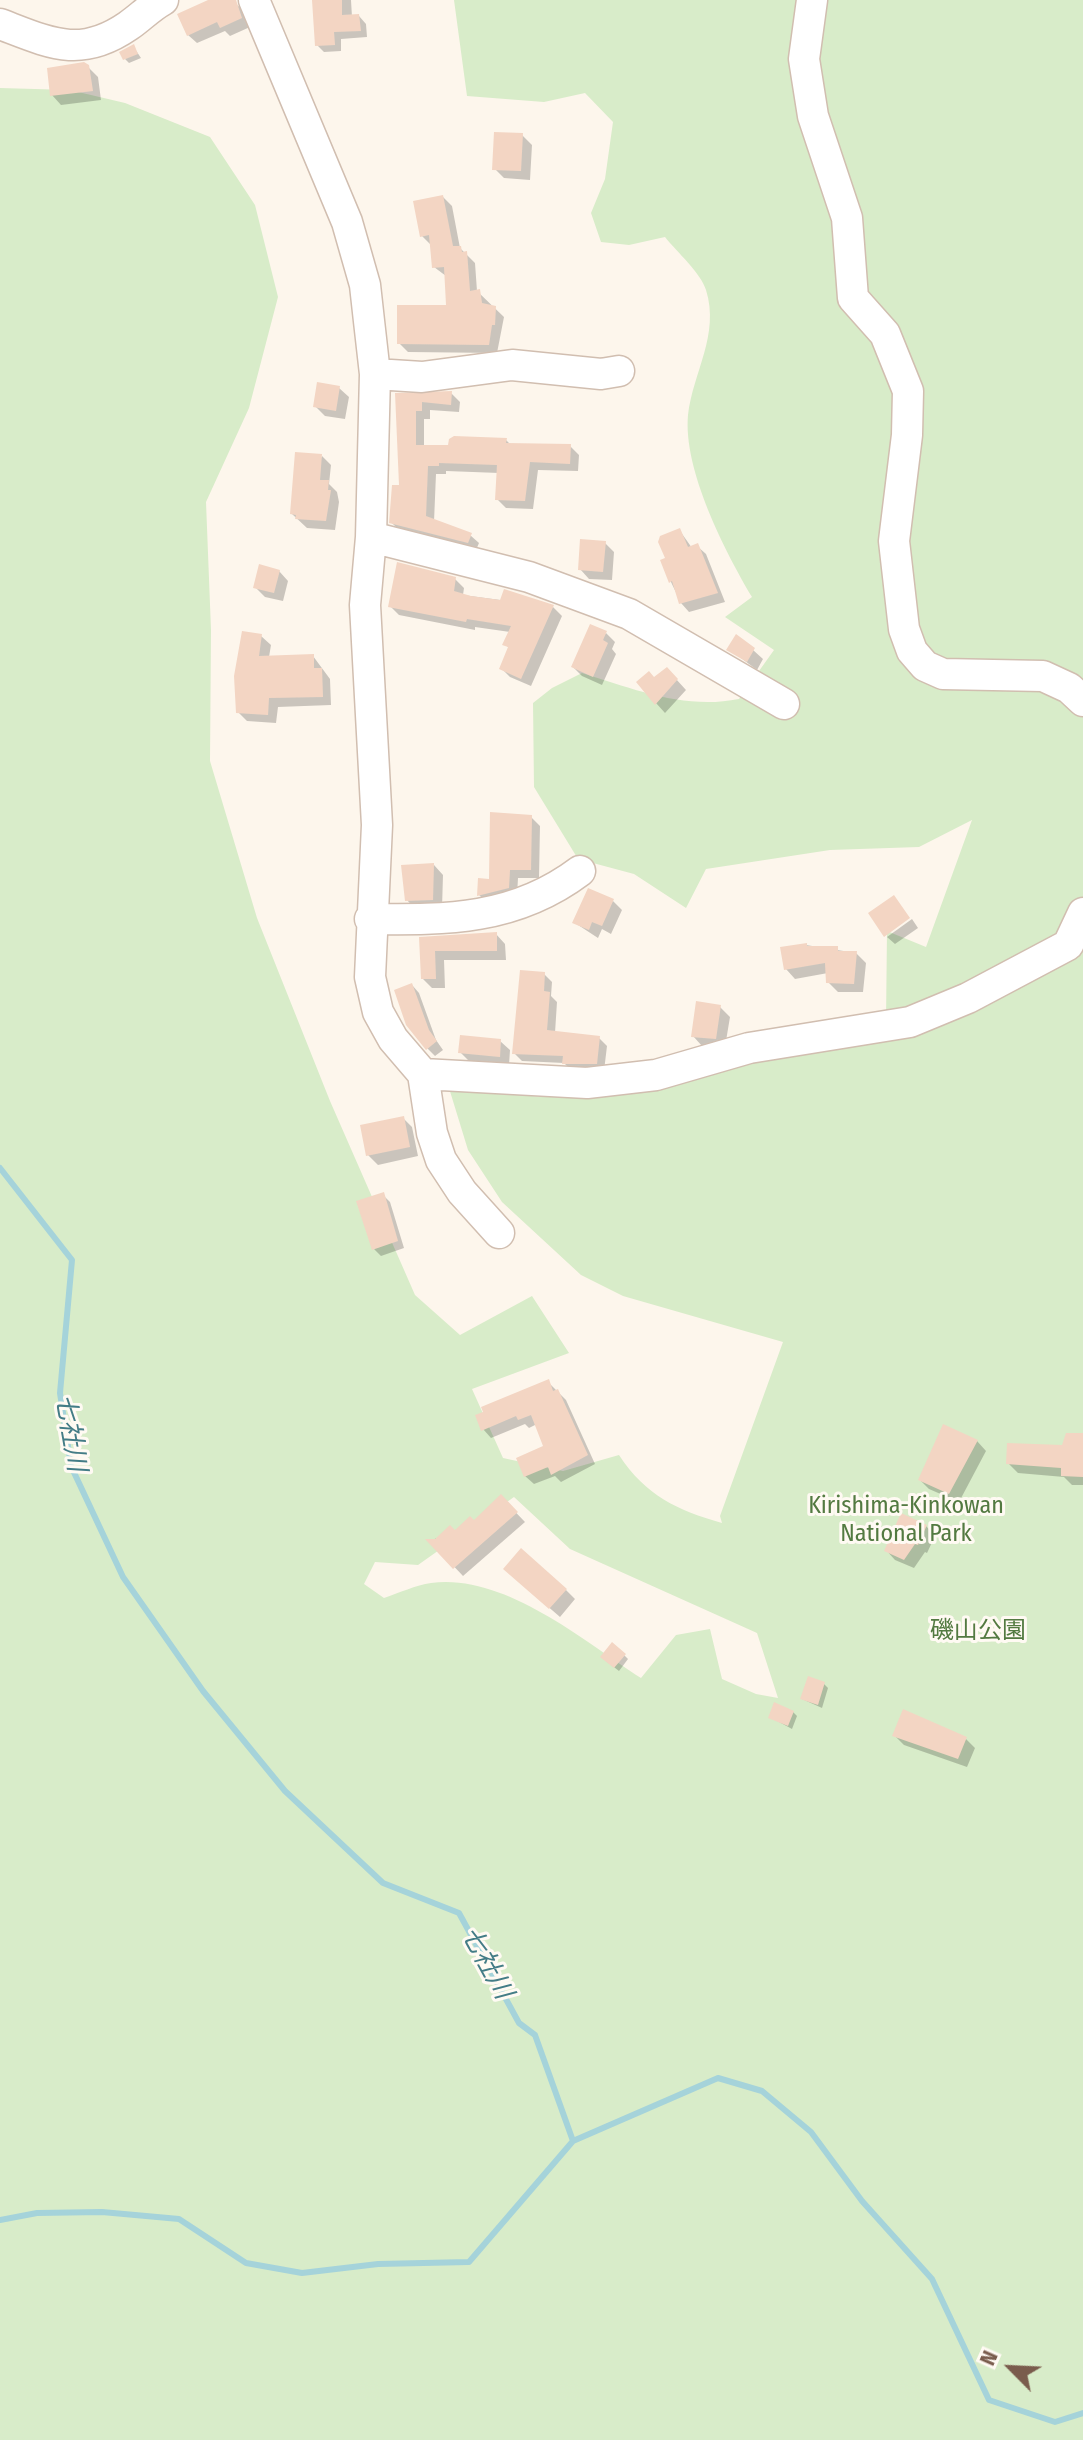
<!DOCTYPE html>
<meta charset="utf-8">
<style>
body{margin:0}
#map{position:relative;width:1083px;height:2440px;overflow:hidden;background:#fdf6ec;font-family:"Fira Sans Condensed",sans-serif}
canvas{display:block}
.north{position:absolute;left:971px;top:2328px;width:80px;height:80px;-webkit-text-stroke:6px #fffaf3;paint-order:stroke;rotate:294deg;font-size:22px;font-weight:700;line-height:32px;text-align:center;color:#7a5c4d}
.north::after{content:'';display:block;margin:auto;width:28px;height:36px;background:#7a5c4d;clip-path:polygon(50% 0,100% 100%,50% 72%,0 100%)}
</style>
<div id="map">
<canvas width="1083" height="2440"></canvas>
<div class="north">N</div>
</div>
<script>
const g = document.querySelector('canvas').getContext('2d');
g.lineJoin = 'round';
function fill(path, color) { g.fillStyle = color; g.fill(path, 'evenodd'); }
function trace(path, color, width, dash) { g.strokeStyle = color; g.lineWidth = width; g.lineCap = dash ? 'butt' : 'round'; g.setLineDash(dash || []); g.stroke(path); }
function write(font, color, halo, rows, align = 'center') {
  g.font = font + ' "Fira Sans Condensed","Noto Sans JP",sans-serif'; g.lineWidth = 6; g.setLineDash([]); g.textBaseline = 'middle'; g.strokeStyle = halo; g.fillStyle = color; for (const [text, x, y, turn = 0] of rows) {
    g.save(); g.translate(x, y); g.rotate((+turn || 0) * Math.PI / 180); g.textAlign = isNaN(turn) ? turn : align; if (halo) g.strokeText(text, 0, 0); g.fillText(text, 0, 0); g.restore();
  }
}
fill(new Path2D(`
 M454 0H1083V2440H0V88L70 90 125 103 210 137 255 205 278 297 249 408 206 502 211 630 210 761 257 918 330 1101 415 1295 460 1335 532 1296 569 1353 472 1389 503 1458 563 1471 619 1455C646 1496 677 1510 722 1523L720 1516 783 1342 623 1296 581 1275 502 1202 468 1150 449 1088 542 1097 618 1092 869 1037 886 1021 887 931 926 947 972 820 919 847 830 850 706 869 686 908 634 874 578 859 534 787 533 703 552 688 582 673C634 689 684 710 739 699L774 650 725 617 752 597C725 551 683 470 688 415 693 372 720 335 706 290 701 273 677 252 665 237L629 245 601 242 591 213 605 179 613 122 585 93 544 102 467 96ZM514 1497 570 1549 757 1633 778 1698 756 1694 722 1679 710 1629 676 1635 641 1678C584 1641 504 1573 431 1583 416 1585 399 1593 384 1598L364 1584 375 1562 418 1565Z`), '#d8ecc9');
fill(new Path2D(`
 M213 0 236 4 245 12 250 27 230 36 225 31 197 43 188 35Z
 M314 0H351L352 17 359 16 366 24 367 37 341 39V51L324 52 317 45Z
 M133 46 141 58 129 63 125 59Z
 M88 67 98 77 101 100 61 105 52 95Z
 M522 135 532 145 530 180 504 178 495 169Z
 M443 197 452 206 460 248 475 263 477 291 504 317 497 353 408 352 399 343 449 307 446 276 434 267 432 246 422 236Z
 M339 388 349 397 345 419 325 416 315 406Z
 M451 393 460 402 459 412 430 410V419H424V447L506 440 511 445 570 446 579 455 578 471 538 470 533 509 506 508 497 499 499 473 446 471V474H436L434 522 470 535 479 543 476 550 400 531 391 522 401 487 397 395Z
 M322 456 331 465 329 484 337 492 339 502 335 530 307 528 292 514Z
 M680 531 692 548 697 546 706 554 725 602 689 612 681 603 671 582 667 560Z
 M605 543 614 552 612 580 589 579 580 569Z
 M279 571 288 581 283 601 265 597 255 587Z
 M455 579 464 588 463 595 553 607 562 616 531 686 510 677 501 668 510 649 505 644 510 632 475 627V630L399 615 390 606Z
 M606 633 615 642 612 649 616 654 602 685 582 676 573 667Z
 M261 636 271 645 269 657 313 656 330 679 331 705 278 707 276 723 247 721 238 712Z
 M729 649 753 650 763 659 757 670Z
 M676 679 686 690 665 713 638 683Z
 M531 817 540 826 539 878H518L517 896 488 903 479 895Z
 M434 865 443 875 442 909 416 910 407 900Z
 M612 900 622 910 611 934 602 929 598 938 575 923Z
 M912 919 918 928 895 944 887 937Z
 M496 934 505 944 506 960H444L445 988H432L423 979 421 939Z
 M806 945 856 953 866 963 863 992H838L828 982V973L795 979 786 969Z
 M544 974 552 982 551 996 557 1002 555 1033 599 1038 607 1046 604 1071H572L564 1063 522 1061 514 1053Z
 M412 985 419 993 436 1040 443 1050 435 1056 427 1048Z
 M720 1007 730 1017 725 1047 702 1046 693 1036Z
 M500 1041 510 1050 509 1065 470 1062 460 1052Z
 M403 1118 412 1127 418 1156 378 1165 368 1155Z
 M383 1195 390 1202 404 1248 381 1256 374 1249Z
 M548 1382 566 1400 595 1464 561 1482 555 1476 534 1484 525 1476 546 1448 537 1424 529 1428 525 1424 491 1438 483 1429Z
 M1083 1435V1485H1072L1064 1477 1018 1473 1008 1463 1064 1448Z
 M977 1441 986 1451 959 1502 929 1489 920 1480Z
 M501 1497 525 1522 463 1576 430 1541 474 1522Z
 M926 1526 935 1536 927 1553 925 1552 914 1568 895 1560 886 1550Z
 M515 1578 566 1590 575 1599 560 1617Z
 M624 1655 628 1659 619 1671 606 1661Z
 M824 1684 828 1688 822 1708 802 1699Z
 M793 1712 797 1716 792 1729 770 1717Z
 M895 1736 966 1739 975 1748 967 1767 904 1745Z`), '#0003');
trace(new Path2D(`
 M0 1168 72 1260 60 1393 71 1466 123 1577 203 1691 285 1791 383 1883 459 1913 519 2023 535 2035 573 2141 718 2078 762 2091 811 2132 862 2201 932 2279 989 2400 1055 2422 1083 2413
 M0 2220 37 2213 102 2212 179 2219 246 2263 302 2273 378 2264 469 2262 573 2141`), '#a5d3da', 6);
fill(new Path2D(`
 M208 0H236L242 18 220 28 217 22 187 36 177 14Z
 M312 0H342V15L359 14 361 31 334 32 335 45 315 46Z
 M134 44 138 54 123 60 119 52Z
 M84 62 89 65 93 91 50 96 47 68Z
 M494 132 523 133 521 171 492 170Z
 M443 195 453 246H461L462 252 467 251 470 291 480 289 482 303 496 306 495 325H492L489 345 397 344V305H446L444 267 432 268 429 235 420 237 413 201Z
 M317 382 340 386 336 411 313 407Z
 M452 391 451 405 422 402V411H416V445H448L449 439 454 436 507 438 506 443 571 444 570 464 530 462 525 501 495 500 497 465 439 463V466H428L426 516 472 533 468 543 389 523 392 485H399L395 393Z
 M295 452 322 454 320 480H329L328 490H331L326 521 295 519 296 515 290 514Z
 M680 528 688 547 698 543 718 593 679 604 672 581 669 583 660 560 665 558 658 542 660 536Z
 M580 539 606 541 603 572 578 570Z
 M397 562 456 577 454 591 471 596 500 600 504 589 554 605 521 679 499 669 508 647 502 645 511 626 467 619 466 622 388 607Z
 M259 564 280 570 274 593 253 588Z
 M590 624 607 631 603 640 608 643 593 677 571 667Z
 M242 631 262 634 259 656 314 654V668H322L323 697 269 698 268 715 236 713 234 676Z
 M736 634 755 648 747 662 726 650Z
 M667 667 678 679 655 705 636 682 649 671 654 677Z
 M490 812 532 815 531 870H510L509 888 477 896 478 878 489 879Z
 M434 863 433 900 405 901 401 865Z
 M588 888 614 899 602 926 592 922 589 930 572 923Z
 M894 895 910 918 884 937 868 913Z
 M497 932V951H435L436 979H421L419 937Z
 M807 943V946H838V951H857L854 984 826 983 825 963 784 970 780 947Z
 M520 970 545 972 544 991 550 992 547 1030 600 1036 597 1064H562L563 1056 512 1054Z
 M412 983 429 1030 437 1041 426 1050 406 1025 394 990Z
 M696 1001 721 1005 716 1039 691 1037Z
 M460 1035 501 1039 500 1057 458 1053Z
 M404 1116 410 1147 366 1156 360 1125Z
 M384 1192 398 1241 372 1250 356 1201Z
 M549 1379 553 1391 558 1389 588 1455 551 1475 548 1467 524 1477 516 1458 543 1446 531 1415 518 1420 516 1416 481 1431 475 1415 483 1412 481 1407Z
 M943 1424 978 1440 949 1494 918 1480Z
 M1066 1433H1083V1477L1061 1476V1468L1006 1464 1007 1443 1062 1445Z
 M501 1494 518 1512 453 1569 425 1539H435L450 1525 455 1530 470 1516 474 1520Z
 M901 1513 927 1525 918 1545 915 1544 904 1560 884 1551Z
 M521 1548 567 1589 549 1609 503 1569Z
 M612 1642 626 1654 614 1668 600 1657Z
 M808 1676 825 1682 818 1705 800 1699Z
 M774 1702 794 1711 788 1726 768 1718Z
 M903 1709 967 1737 958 1759 892 1736Z`), '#f3d5c3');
const minor = new Path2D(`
 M254 0 347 222 365 285 369 321 375 374 371 537 365 605 377 825 370 977 378 1012 393 1039 423 1074 432 1133 441 1160 462 1192 499 1233
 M812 0 804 59 813 116 847 218 853 298 885 334 908 391 907 435 894 541 904 629 912 651 925 666 943 674 1043 676 1069 688 1083 701
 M0 24C50 43 80 59 128 26 140 18 150 7 163 0
 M375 374 422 377 512 365 601 374 619 371
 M371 537 529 577 629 614 784 704
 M370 919C447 920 515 920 580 871
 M423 1074 587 1083 656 1075 749 1048 910 1022 968 998 1068 945 1083 913`);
trace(minor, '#d1beb0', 33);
trace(minor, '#fff', 30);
write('24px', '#537a41', '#fffaf3', [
 ["Kirishima-Kinkowan",906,1506],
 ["National Park",906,1534],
 ["磯山公園",978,1631]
]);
write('italic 26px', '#437c86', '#fffaf3', [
 ["七社川",70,1433,80],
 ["七社川",486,1963,61]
]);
</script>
